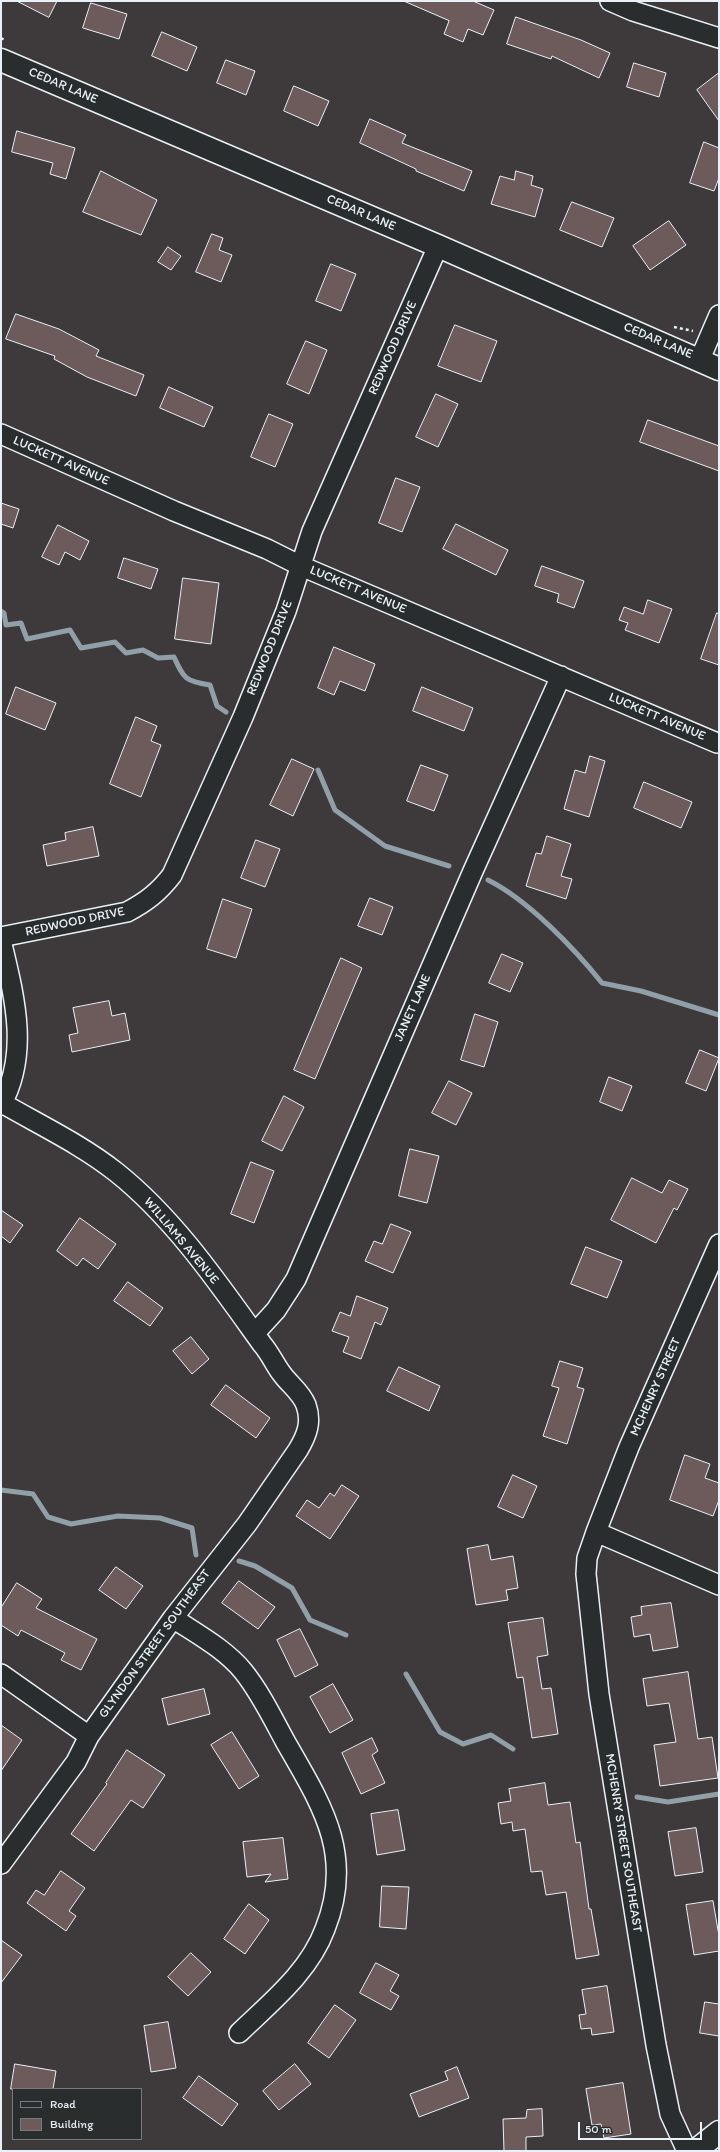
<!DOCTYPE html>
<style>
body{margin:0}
#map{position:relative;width:720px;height:2152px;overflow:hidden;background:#3e3a3b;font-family:Itim,sans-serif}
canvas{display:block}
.frame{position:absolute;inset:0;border:2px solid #e8f1f8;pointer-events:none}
.legend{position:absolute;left:12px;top:2088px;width:130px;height:52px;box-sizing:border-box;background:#2a2d2e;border:1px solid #767b7f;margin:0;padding:5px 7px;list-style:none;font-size:12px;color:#e8f1f8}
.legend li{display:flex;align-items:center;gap:8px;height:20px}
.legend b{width:20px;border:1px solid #767b7f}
.scale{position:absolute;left:578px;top:2122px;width:124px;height:18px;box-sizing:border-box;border:2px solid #e8f1f8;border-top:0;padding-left:5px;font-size:12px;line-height:14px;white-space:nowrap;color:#e8f1f8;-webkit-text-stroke:3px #2a2d2e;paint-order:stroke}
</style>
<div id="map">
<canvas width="720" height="2152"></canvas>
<div class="frame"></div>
<ul class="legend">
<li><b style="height:5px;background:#2a2d2e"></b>Road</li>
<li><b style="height:11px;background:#6d5a5a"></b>Building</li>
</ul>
<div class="scale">50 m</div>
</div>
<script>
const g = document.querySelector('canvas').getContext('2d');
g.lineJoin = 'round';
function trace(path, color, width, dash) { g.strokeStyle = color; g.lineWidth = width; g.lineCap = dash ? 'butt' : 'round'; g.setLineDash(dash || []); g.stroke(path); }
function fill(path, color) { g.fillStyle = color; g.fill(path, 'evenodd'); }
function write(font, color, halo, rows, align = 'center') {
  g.font = font + ' Itim,sans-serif'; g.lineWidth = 3.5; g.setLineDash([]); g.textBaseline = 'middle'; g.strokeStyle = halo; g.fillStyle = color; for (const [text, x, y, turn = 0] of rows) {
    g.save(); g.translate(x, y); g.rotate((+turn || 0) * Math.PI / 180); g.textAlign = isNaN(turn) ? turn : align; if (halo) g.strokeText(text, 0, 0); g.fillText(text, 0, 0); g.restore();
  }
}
trace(new Path2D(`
 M1 611 4 613 6 625 21 623 27 639 70 630 81 648 115 642 126 653 143 650 158 658 174 657C184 679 185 681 210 685L217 706 226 712
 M318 770 335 810 385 846 449 866
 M488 880C528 900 574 948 602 983L641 991 719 1015
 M1 1490 33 1494 48 1517 71 1524 118 1516 160 1518 192 1528 196 1555
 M239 1561 255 1566 292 1588 310 1620 346 1635
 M406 1674 440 1732 463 1744 491 1735 513 1749
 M637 1797 668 1802 719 1794`), '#919fa9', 5);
const building = new Path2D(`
 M17 1H57L49 17Z
 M404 1H473L494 10 483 35 468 29 463 42 444 34 449 21Z
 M91 3 127 14 119 39 83 28Z
 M516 17 581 40 610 53 599 78 552 56 551 59 507 44Z
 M162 32 197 47 187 71 152 56Z
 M226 60 255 71 246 95 217 83Z
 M634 63 666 73 659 97 627 87Z
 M719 73V121L697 90Z
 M294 86 329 101 318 126 284 111Z
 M370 119 406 135 402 143 472 171 464 191 416 171V169L360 143Z
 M17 131 75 148 66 179 50 174 53 163 12 152Z
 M704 142 719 148V178L714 191 690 183Z
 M101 171 157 200 141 235 83 212Z
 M516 171 533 176 531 185 543 189 535 217 491 204 500 176 514 180Z
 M572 202 614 218 602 247 560 230Z
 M669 221 686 245 650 270 633 246Z
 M212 234 223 238 219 250 232 255 221 282 196 272Z
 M168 247 181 256 171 270 158 262Z
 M331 264 356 274 341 311 316 301Z
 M16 314 59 329 99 350 96 356 144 375 136 396 87 377 54 359 55 356 6 339Z
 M455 325 497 341 481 382 438 366Z
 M306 341 327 350 309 394 287 384Z
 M169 387 213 407 204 427 160 408Z
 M436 394 458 404 438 447 416 437Z
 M269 414 293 424 275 467 251 457Z
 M648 420 719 446V471L640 442Z
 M396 478 420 487 402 532 379 523Z
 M1 503 19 509 13 528 1 524Z
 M456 524 508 550 496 575 443 549Z
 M58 525 89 541 80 560 65 552 59 565 42 557Z
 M124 558 158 569 151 589 118 578Z
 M542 566 584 581 574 608 557 602 559 594 535 586Z
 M183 578 219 583 211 644 175 639Z
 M648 600 672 609 659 643 625 630 628 623 619 620 624 607 643 614Z
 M717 613 719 614V665L701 659Z
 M334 647 375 664 365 691 340 681 334 695 318 688Z
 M16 687 56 703 45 730 6 714Z
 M422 687 473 708 464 731 413 711Z
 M136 717 157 726 151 741 161 745 141 797 110 784Z
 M590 756 605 761 589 817 564 809 575 770 585 773Z
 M292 759 314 769 293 816 270 805Z
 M421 765 448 775 434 811 407 801Z
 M644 782 692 802 681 828 634 808Z
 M93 827 99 856 47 866 43 845 66 840 65 833Z
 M547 836 571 844 561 876 572 879 566 899 526 886 536 853 541 854Z
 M256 840 280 849 265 887 241 878Z
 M370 898 393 907 382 935 358 926Z
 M223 899 252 909 236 958 207 949Z
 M502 954 523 963 510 992 489 983Z
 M341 958 362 968 315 1079 294 1070Z
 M109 1001 112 1016 125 1013 130 1040 72 1052 69 1035 78 1033 73 1008Z
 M475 1014 498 1022 484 1067 461 1060Z
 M700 1050 719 1058 706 1091 686 1083Z
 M609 1077 632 1086 622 1111 600 1102Z
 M449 1081 472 1093 456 1125 432 1113Z
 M284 1096 304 1107 282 1151 262 1141Z
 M410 1149 439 1156 427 1203 399 1196Z
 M251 1162 274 1171 254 1223 231 1214Z
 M632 1178 662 1193 669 1180 688 1189 677 1210 674 1208 656 1243 611 1220Z
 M1 1210 23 1225 10 1243 1 1236Z
 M80 1218 116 1244 98 1269 83 1258 77 1266 57 1251Z
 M391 1224 411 1232 393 1273 365 1261 374 1241 382 1244Z
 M586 1247 622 1261 607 1298 571 1284Z
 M128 1282 163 1308 150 1326 114 1301Z
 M357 1296 388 1308 381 1325 375 1322 361 1359 343 1352 349 1337 332 1331 340 1312 350 1316Z
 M191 1337 209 1359 192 1374 173 1351Z
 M560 1361 583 1368 577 1387 584 1389 567 1444 543 1436 559 1388 552 1386Z
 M399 1367 440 1386 429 1411 387 1391Z
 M226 1385 270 1418 256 1438 211 1405Z
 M685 1455 710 1464 705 1478 719 1483V1500L713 1516 670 1500Z
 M513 1475 537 1486 523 1518 498 1507Z
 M342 1485 359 1496 330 1539 296 1516 307 1500 319 1508 330 1493 334 1496Z
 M488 1545 491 1560 513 1556 518 1588 506 1590 508 1600 476 1605 467 1549Z
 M116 1567 143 1586 126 1609 99 1590Z
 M239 1581 275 1607 258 1629 222 1603Z
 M17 1583 42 1599 36 1608 97 1639 81 1670 61 1660 65 1653 21 1630 18 1636 1 1625V1608Z
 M671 1603 678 1647 653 1651 650 1634 634 1637 631 1617 642 1615 641 1607Z
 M543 1618 548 1655 537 1657 542 1689 551 1688 558 1734 532 1738 523 1677 517 1678 508 1623Z
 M300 1629 318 1665 295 1677 277 1640Z
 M688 1672 698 1739 712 1737 718 1778 660 1786 654 1745 676 1742 669 1703 647 1706 643 1679Z
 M333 1684 353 1720 330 1733 310 1697Z
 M204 1689 210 1714 168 1725 162 1699Z
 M1 1725 22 1740 1 1771Z
 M232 1732 259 1776 239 1789 211 1745Z
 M372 1738 378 1751 372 1755 385 1783 361 1794 342 1753Z
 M127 1750 165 1775 143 1808 131 1800 94 1851 71 1834 107 1784 106 1783Z
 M545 1783 548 1805 570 1802 576 1843 580 1842 589 1909H591L599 1955 576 1959 566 1892 546 1895 542 1871 531 1872 525 1829 513 1831 512 1822 501 1824 498 1803 511 1801 509 1789Z
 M398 1810 405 1850 377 1855 371 1814Z
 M696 1828 703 1872 675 1876 668 1832Z
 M283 1838 288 1879 265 1882 271 1874 247 1877 243 1842Z
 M61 1871 85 1888 69 1911 76 1916 66 1931 27 1903 36 1890 44 1895Z
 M382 1886 409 1887 406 1929 380 1927Z
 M713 1901 719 1936V1951L694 1955 686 1905Z
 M249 1904 269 1920 245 1954 224 1939Z
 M1 1940 22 1955 1 1983Z
 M191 1953 211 1972 188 1996 168 1977Z
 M376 1963 399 1975 390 1991 399 1996 391 2010 360 1993Z
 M607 1986 614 2032 592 2035 591 2028 581 2029 579 2015 586 2014 582 1990Z
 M705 2002 719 2004V2036L700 2033Z
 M335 2005 356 2020 329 2058 308 2043Z
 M168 2022 176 2068 151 2072 144 2026Z
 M15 2064 56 2071 53 2089H11Z
 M295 2064 311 2084 279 2110 263 2091Z
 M457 2067 469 2098 419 2117 410 2094 448 2080 445 2072Z
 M199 2076 238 2104 222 2126 183 2098Z
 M623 2083 631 2134 604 2138 601 2124 592 2125 586 2089Z
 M542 2109 543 2136 526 2137V2151H504L503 2119 526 2118 527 2110Z`);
fill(building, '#6d5a5a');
trace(building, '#e8f1f8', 1);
const street = new Path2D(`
 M610 1 633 11 719 38
 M700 359 719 315
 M1 434 174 511 267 549 301 566 717 743
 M1 937 127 912C146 902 159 892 172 875L243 717 286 611 312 531 438 246
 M1 940C14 995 30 1053 1 1105
 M255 1333 276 1310 296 1279 473 871 561 676
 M596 1532 719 1585
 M173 1618C197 1634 225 1649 243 1671 260 1692 272 1717 285 1741 321 1804 355 1854 325 1929 309 1972 271 2002 239 2033
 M1 1674 89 1736
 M1 1864 76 1762 89 1736 173 1618 247 1524 298 1450C307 1435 312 1422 306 1405 301 1392 290 1385 282 1374 275 1365 270 1353 262 1344 219 1284 174 1218 116 1172 82 1145 40 1125 2 1103
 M687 2151 670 2114 656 2045 599 1694 586 1574 587 1558 596 1532 629 1447 719 1244`);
const secondary = new Path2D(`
 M1 60 438 246 719 369
 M695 2151 719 2132`);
trace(street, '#e8f1f8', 22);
trace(secondary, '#e8f1f8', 25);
trace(new Path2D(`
 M1 38 6 41
 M674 327 693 331`), '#e8f1f8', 2.5, [3, 3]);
trace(street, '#2a2d2e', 19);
trace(secondary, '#2a2d2e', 22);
write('13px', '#e8f1f8', '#2a2d2e', [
 ["CEDAR LANE",63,86,23],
 ["CEDAR LANE",361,213,23],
 ["CEDAR LANE",658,341,23],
 ["REDWOOD DRIVE",393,348,-66],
 ["LUCKETT AVENUE",61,461,24],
 ["LUCKETT AVENUE",358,590,23],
 ["REDWOOD DRIVE",270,648,-68],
 ["LUCKETT AVENUE",657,717,23],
 ["REDWOOD DRIVE",75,922,-12],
 ["JANET LANE",413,1008,-66],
 ["WILLIAMS AVENUE",181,1241,50],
 ["MCHENRY STREET",656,1387,-66],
 ["GLYNDON STREET SOUTHEAST",155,1644,-54],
 ["MCHENRY STREET SOUTHEAST",623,1843,81]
]);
</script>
